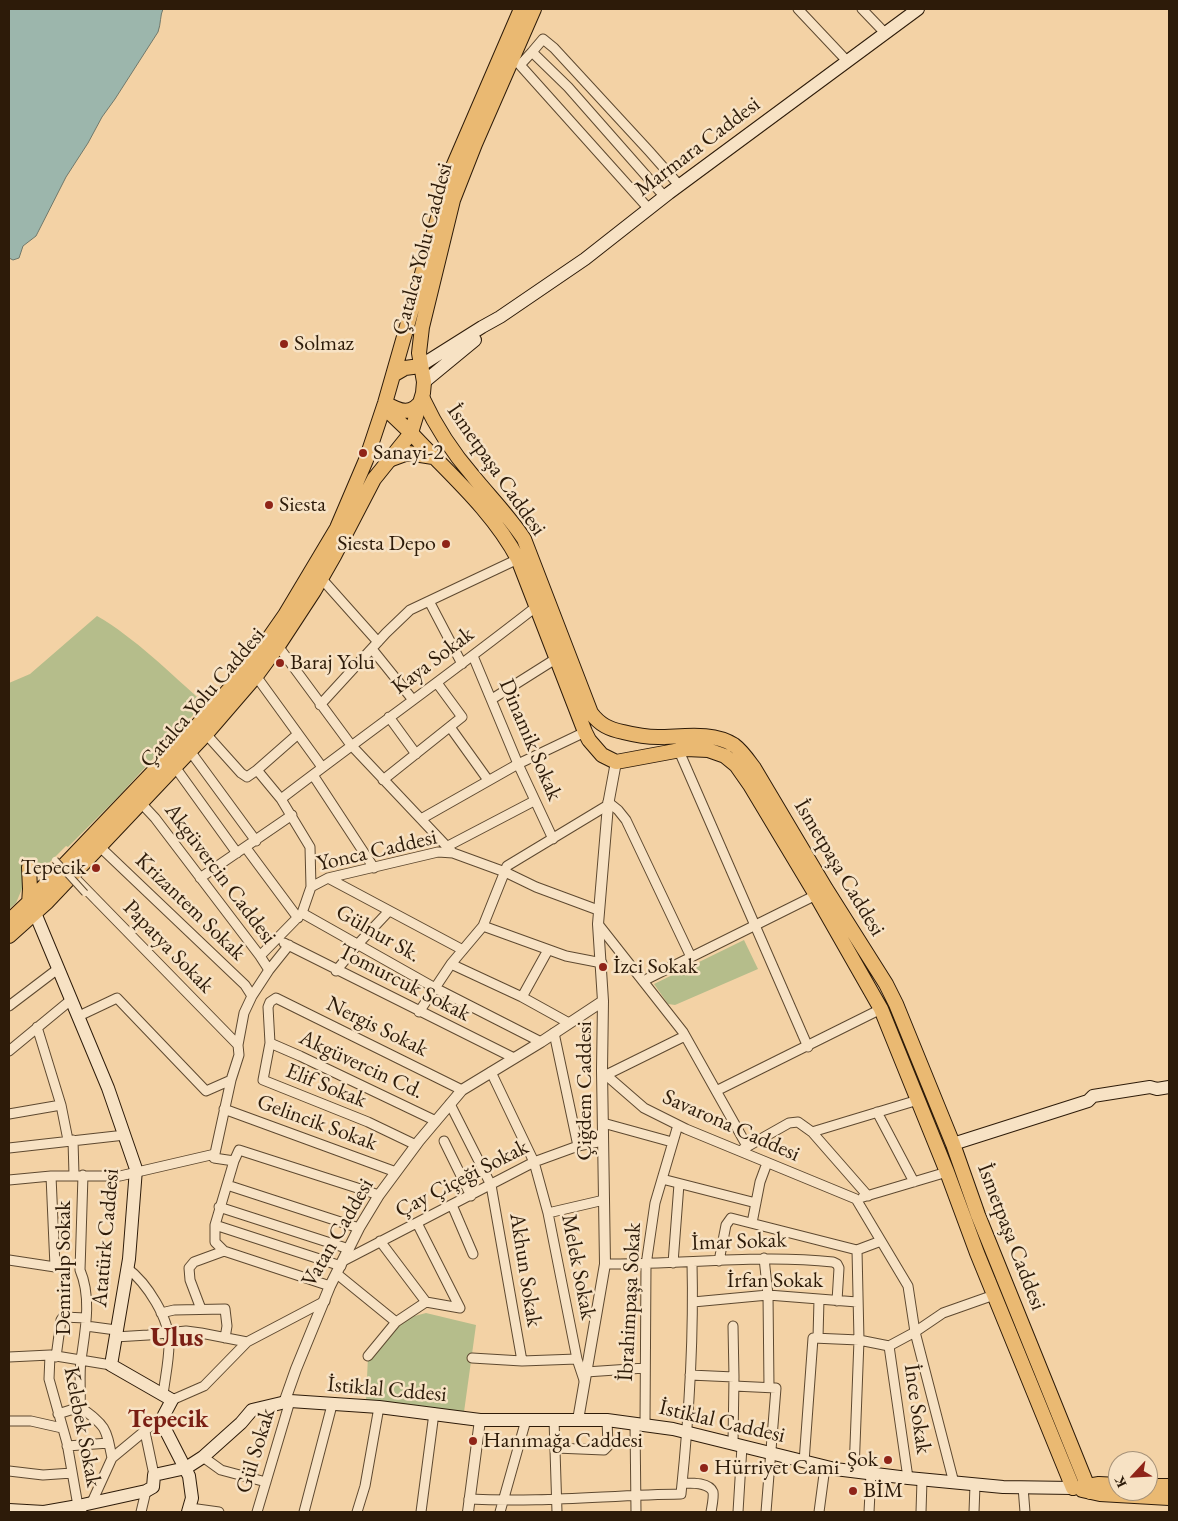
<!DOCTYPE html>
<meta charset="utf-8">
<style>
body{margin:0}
#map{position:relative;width:1178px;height:1521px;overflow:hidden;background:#f3d2a5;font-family:"EB Garamond",serif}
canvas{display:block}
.frame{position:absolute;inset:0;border:10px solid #2d1b09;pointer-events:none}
.north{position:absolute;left:1108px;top:1451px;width:50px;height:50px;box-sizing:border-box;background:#f7e2c4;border:1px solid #a69279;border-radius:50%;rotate:245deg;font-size:14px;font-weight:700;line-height:20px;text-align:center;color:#2d1b09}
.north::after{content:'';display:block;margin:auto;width:18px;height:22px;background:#8f2418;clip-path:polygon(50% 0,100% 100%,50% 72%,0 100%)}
</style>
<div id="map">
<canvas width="1178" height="1521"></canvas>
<div class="frame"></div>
<div class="north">K</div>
</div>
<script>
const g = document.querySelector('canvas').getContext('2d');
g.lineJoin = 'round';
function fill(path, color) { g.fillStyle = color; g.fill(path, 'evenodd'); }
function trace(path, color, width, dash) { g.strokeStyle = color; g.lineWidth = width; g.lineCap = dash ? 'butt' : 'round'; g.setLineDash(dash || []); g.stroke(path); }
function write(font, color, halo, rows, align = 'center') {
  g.font = font + ' "EB Garamond",serif'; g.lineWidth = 5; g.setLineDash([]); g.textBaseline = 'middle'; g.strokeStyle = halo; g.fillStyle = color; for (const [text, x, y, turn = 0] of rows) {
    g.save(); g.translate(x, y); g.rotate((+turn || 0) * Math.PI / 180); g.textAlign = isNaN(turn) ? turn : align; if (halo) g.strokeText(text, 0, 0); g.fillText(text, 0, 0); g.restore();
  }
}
fill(new Path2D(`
 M97 616C134 637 171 674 204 703L118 797 68 847 66 846 47 865 35 864 24 884 16 903 9 909V683L30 674Z
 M744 940 758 969 675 1005 668 1004 654 984Z
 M426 1313 476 1325 464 1412 366 1400 368 1356 384 1338 407 1318Z`), '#b5bd8b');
const water = new Path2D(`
 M9 9H163C160 15 161 24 158 32L115 99 102 117 88 143 66 177 36 236 23 246 19 258 13 260 9 258Z`);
fill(water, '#9cb6ac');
trace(water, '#70786b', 1);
const minor = new Path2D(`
 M798 9 847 61
 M862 9 885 33
 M532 52 543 39 554 48 649 151 679 185
 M649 209 520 65 532 52 568 87 664 196
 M321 578 378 642
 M429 601 462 664
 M278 646 351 745 453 853 505 872 536 887 598 910
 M372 649 413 700
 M473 656 518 764 553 839
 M256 676 322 767
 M492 699 557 658
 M320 705 386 633 410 610 518 559
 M389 717 416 754
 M450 727 488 780
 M206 734 241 773 247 777 257 770 281 799 310 847 311 887 302 913 260 956
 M190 751 256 841
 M679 751 808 1047
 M175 767 237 853
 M257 770 298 734
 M313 775 374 868
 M383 780 462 717 437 683
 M281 799C366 734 453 672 537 606
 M608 802 618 810 626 820 691 957
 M141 803 155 818 260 956 269 970
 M421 819 518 764 585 732
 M99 846 245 985 252 996
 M446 847 534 801
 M246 848 298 918
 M74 877 238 1045
 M200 878 292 815
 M328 878 463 950
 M311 887 328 878 438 852 453 853
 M302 913 435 988 541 1042
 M598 924 683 1032 747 1146
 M483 926 566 956 602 963
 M284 943 514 1058
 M289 945 269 970 252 996 244 1013 238 1045 239 1055 231 1080 214 1158 234 1161 239 1150 379 1195
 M451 964 522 997 569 1023
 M336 971 358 944 389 911
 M643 981 816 895
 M522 997 548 950
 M9 1006 59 968
 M419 1012 451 964 483 926 507 866 608 805
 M79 1016 117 998 206 1091 231 1080
 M37 1027 61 1105 68 1140
 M554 1033 578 1146
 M270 1043 300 1056 436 1121
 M9 1051 72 999
 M602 1070 606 1075 644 1108 686 1129 856 1199
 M491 1072 534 1162 548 1213 577 1359 584 1380
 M606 1075 685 1036
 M716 1091 881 1009
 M450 1104 491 1185 522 1361
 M224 1109 396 1172
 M877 1112 914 1182
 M9 1114 61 1105
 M603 1123 672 1142
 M812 1132 918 1100
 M73 1140 74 1175
 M444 1141 471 1196
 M416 1145 368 1122 263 1080 270 1043 268 1007 270 1002 276 998 462 1090
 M9 1148 125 1135
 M743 1149 789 1123 798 1122 812 1132 868 1196
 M234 1161 215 1225V1242L224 1251 330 1286
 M662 1179 756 1203
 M9 1180 51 1176H120L215 1154
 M227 1185 359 1228
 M863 1197 947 1172
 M856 1199 908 1286 915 1332 954 1483
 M452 1205 473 1254
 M219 1207 349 1249
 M548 1213 604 1200
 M417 1223 460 1308
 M752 1223 760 1182 767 1163
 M215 1225 341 1266
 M380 1241 426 1302
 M764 1258 768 1295 769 1387
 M9 1260 55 1267 51 1176
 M343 1261 534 1162 578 1146 603 1141
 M719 1261 726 1225 731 1218 857 1250 881 1241
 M673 1263 679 1184
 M605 1264C681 1265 757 1254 833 1262L837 1264 839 1268 837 1301
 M127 1268C147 1283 170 1319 169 1344 169 1361 165 1378 163 1395
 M337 1274 396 1322
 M426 1302 460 1308
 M693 1302 768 1295 857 1302
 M201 1309 190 1280 189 1268 194 1262 224 1251
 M161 1313 174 1310 225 1309 227 1326 225 1338
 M86 1326 116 1330
 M115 1337 148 1335 186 1331 201 1333 247 1342
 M818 1338 819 1299
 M889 1346 908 1478
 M50 1355 49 1379 67 1443 78 1506 82 1512
 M368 1356 396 1322 426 1302
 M9 1357 50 1355 111 1365
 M56 1357 61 1320 63 1317 86 1318
 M472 1358 522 1361 577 1359
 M586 1372 645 1368
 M690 1375 734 1377
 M734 1386 776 1388 766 1512
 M172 1400 204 1386 247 1342 325 1301
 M80 1407C81 1392 79 1375 81 1360 85 1331 92 1298 80 1270L83 1175
 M58 1414 80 1407C106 1426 106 1427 112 1458
 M554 1419 557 1512
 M9 1421H31L62 1428
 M635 1423 636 1512
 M645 1425 646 1265 655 1203 678 1125
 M145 1432 154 1475
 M733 1443 734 1377 733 1326
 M67 1446 109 1443
 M556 1448 604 1450 608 1446 607 1420
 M203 1457 221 1470 266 1482
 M804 1462 813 1338 859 1340 889 1346 915 1332 943 1313 994 1295
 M9 1471 43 1475 72 1473
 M854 1472 859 1340 857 1250
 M682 1483C690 1483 709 1482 713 1492 714 1497 712 1506 711 1512
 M1023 1487 1025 1512
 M469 1499C540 1503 610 1495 681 1494 689 1417 694 1339 692 1262
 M92 1502 112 1458 164 1415
 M190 1508 219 1512
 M141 1512 146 1491
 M257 1512 290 1401
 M304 1512 332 1405
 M357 1512 365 1486 379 1407
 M421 1512 434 1413
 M500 1512 526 1420
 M738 1512 742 1446
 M819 1512 825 1467
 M869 1512 871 1474
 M921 1512 922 1480
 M974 1512 975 1485`);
const tertiary = new Path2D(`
 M284 1403 296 1369 330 1286 359 1228 379 1195 419 1141 462 1090 541 1042 603 1001
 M578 1420 605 1264 602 1070 603 1001 598 924 608 805 616 762
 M468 1512 480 1420`);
const secondary = new Path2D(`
 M420 366 482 327 500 317 585 259 669 193 918 9
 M424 382 475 340
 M35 913 108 1088 136 1169 129 1259 111 1365 172 1400 164 1415 165 1429 189 1476 192 1498 188 1512
 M953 1144 1088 1101 1093 1096 1150 1087 1157 1089 1169 1087
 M9 1510 44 1512 78 1506 146 1491 153 1487 154 1475 186 1468 203 1457 241 1423 252 1410 290 1401 379 1407 480 1420H607L673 1429 835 1469 908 1478 1003 1487 1073 1488`);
const primary = new Path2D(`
 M423 399C436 427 453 453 473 476 490 497 509 516 524 539L591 713C600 725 609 729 623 732 635 735 646 737 658 737 682 737 712 731 734 745 742 751 748 760 754 768L826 889 886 984 896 1004 953 1144 978 1215 1090 1492
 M411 433C448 473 492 510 518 559L585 732 589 740 602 755 616 762 686 749 708 750 725 756 736 765 750 785 816 895 881 1009 947 1172 977 1253 1073 1488
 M389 460 408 453 433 457
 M1148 1486H1169
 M1082 1487 1099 1484 1118 1485
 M1082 1490 1100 1494 1169 1498`);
const trunk = new Path2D(`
 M393 375 405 368 420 366
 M385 403C401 412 411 416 423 399
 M386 404 389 412 411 433
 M29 904 30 889 29 867
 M9 921 28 903 195 728 234 684 262 648 285 615 337 528 366 460 385 403 452 169 521 9
 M9 936 47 902 206 734 256 676 278 646 314 591 334 556 374 479 411 433 423 393 424 382 419 353 422 327 453 200 475 144 534 9`);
trace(minor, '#5e4930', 11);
trace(tertiary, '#5e4930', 12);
trace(secondary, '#2d1b09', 14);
trace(primary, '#2d1b09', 16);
trace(trunk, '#2d1b09', 16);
trace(minor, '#f7e2c4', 9);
trace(tertiary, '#f7e2c4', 10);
trace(secondary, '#f7e2c4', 12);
trace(primary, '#eab972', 14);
trace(trunk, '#eab972', 14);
const pedestrianBridge = new Path2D(`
 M55 860 85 893`);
trace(pedestrianBridge, '#5e4930', 8, []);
trace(pedestrianBridge, '#f7e2c4', 6);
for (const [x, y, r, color] of [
 [284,344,5,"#8f2418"],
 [363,453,5,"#8f2418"],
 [269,505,5,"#8f2418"],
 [446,544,5,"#8f2418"],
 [280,663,5,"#8f2418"],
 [96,868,5,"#8f2418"],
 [603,967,5,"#8f2418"],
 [473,1441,5,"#8f2418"],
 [888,1460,5,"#8f2418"],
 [704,1468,5,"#8f2418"],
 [853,1491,5,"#8f2418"]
]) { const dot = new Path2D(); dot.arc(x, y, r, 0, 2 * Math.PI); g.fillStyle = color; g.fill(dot); trace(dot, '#f7e2c4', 2); }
write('22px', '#2d1b09', '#f7e2c4', [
 ["Marmara Caddesi",698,147,-37],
 ["Çatalca Yolu Caddesi",423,249,-75],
 ["İsmetpaşa Caddesi",496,470,55],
 ["Kaya Sokak",433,661,-37],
 ["Çatalca Yolu Caddesi",203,698,-49],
 ["Dinamik Sokak",530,740,67],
 ["Yonca Caddesi",377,851,-13],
 ["İsmetpaşa Caddesi",839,868,59],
 ["Akgüvercin Caddesi",220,874,53],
 ["Krizantem Sokak",190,907,44],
 ["Gülnur Sk.",378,934,30],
 ["Papatya Sokak",168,947,46],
 ["Tomurcuk Sokak",404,983,27],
 ["Nergis Sokak",377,1027,26],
 ["Akgüvercin Cd.",361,1065,25],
 ["Elif Sokak",326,1086,22],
 ["Çiğdem Caddesi",585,1091,-90],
 ["Gelincik Sokak",317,1123,20],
 ["Savarona Caddesi",731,1126,24],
 ["Çay Çiçeği Sokak",462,1179,-27],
 ["Vatan Caddesi",338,1233,-60],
 ["İsmetpaşa Caddesi",1011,1237,69],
 ["Atatürk Caddesi",106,1238,-85],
 ["İmar Sokak",739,1242,-2],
 ["Melek Sokak",578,1267,79],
 ["Demiralp Sokak",64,1268,-90],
 ["Akhun Sokak",525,1270,81],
 ["İrfan Sokak",775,1281],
 ["İbrahimpaşa Sokak",630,1302,-87],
 ["İstiklal Cddesi",387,1390,5],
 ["İnce Sokak",917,1409,82],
 ["İstiklal Caddesi",722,1422,13],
 ["Kelebek Sokak",82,1427,79],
 ["Gül Sokak",256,1451,-73]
]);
write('22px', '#2d1b09', '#f7e2c4', [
 ["Solmaz",294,344],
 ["Sanayi-2",373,453],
 ["Siesta",279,505],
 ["Siesta Depo",436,544,"right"],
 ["Baraj Yolu",290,663],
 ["Tepecik",86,868,"right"],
 ["İzci Sokak",613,967],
 ["Hanımağa Caddesi",483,1441],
 ["Şok",878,1460,"right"],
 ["Hürriyet Cami",714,1468],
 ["BİM",863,1491]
], 'left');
write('bold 25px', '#7a1f14', '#f7e2c4', [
 ["Tepecik",168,1420]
]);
write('bold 28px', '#7a1f14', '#f7e2c4', [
 ["Ulus",177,1338]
]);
</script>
